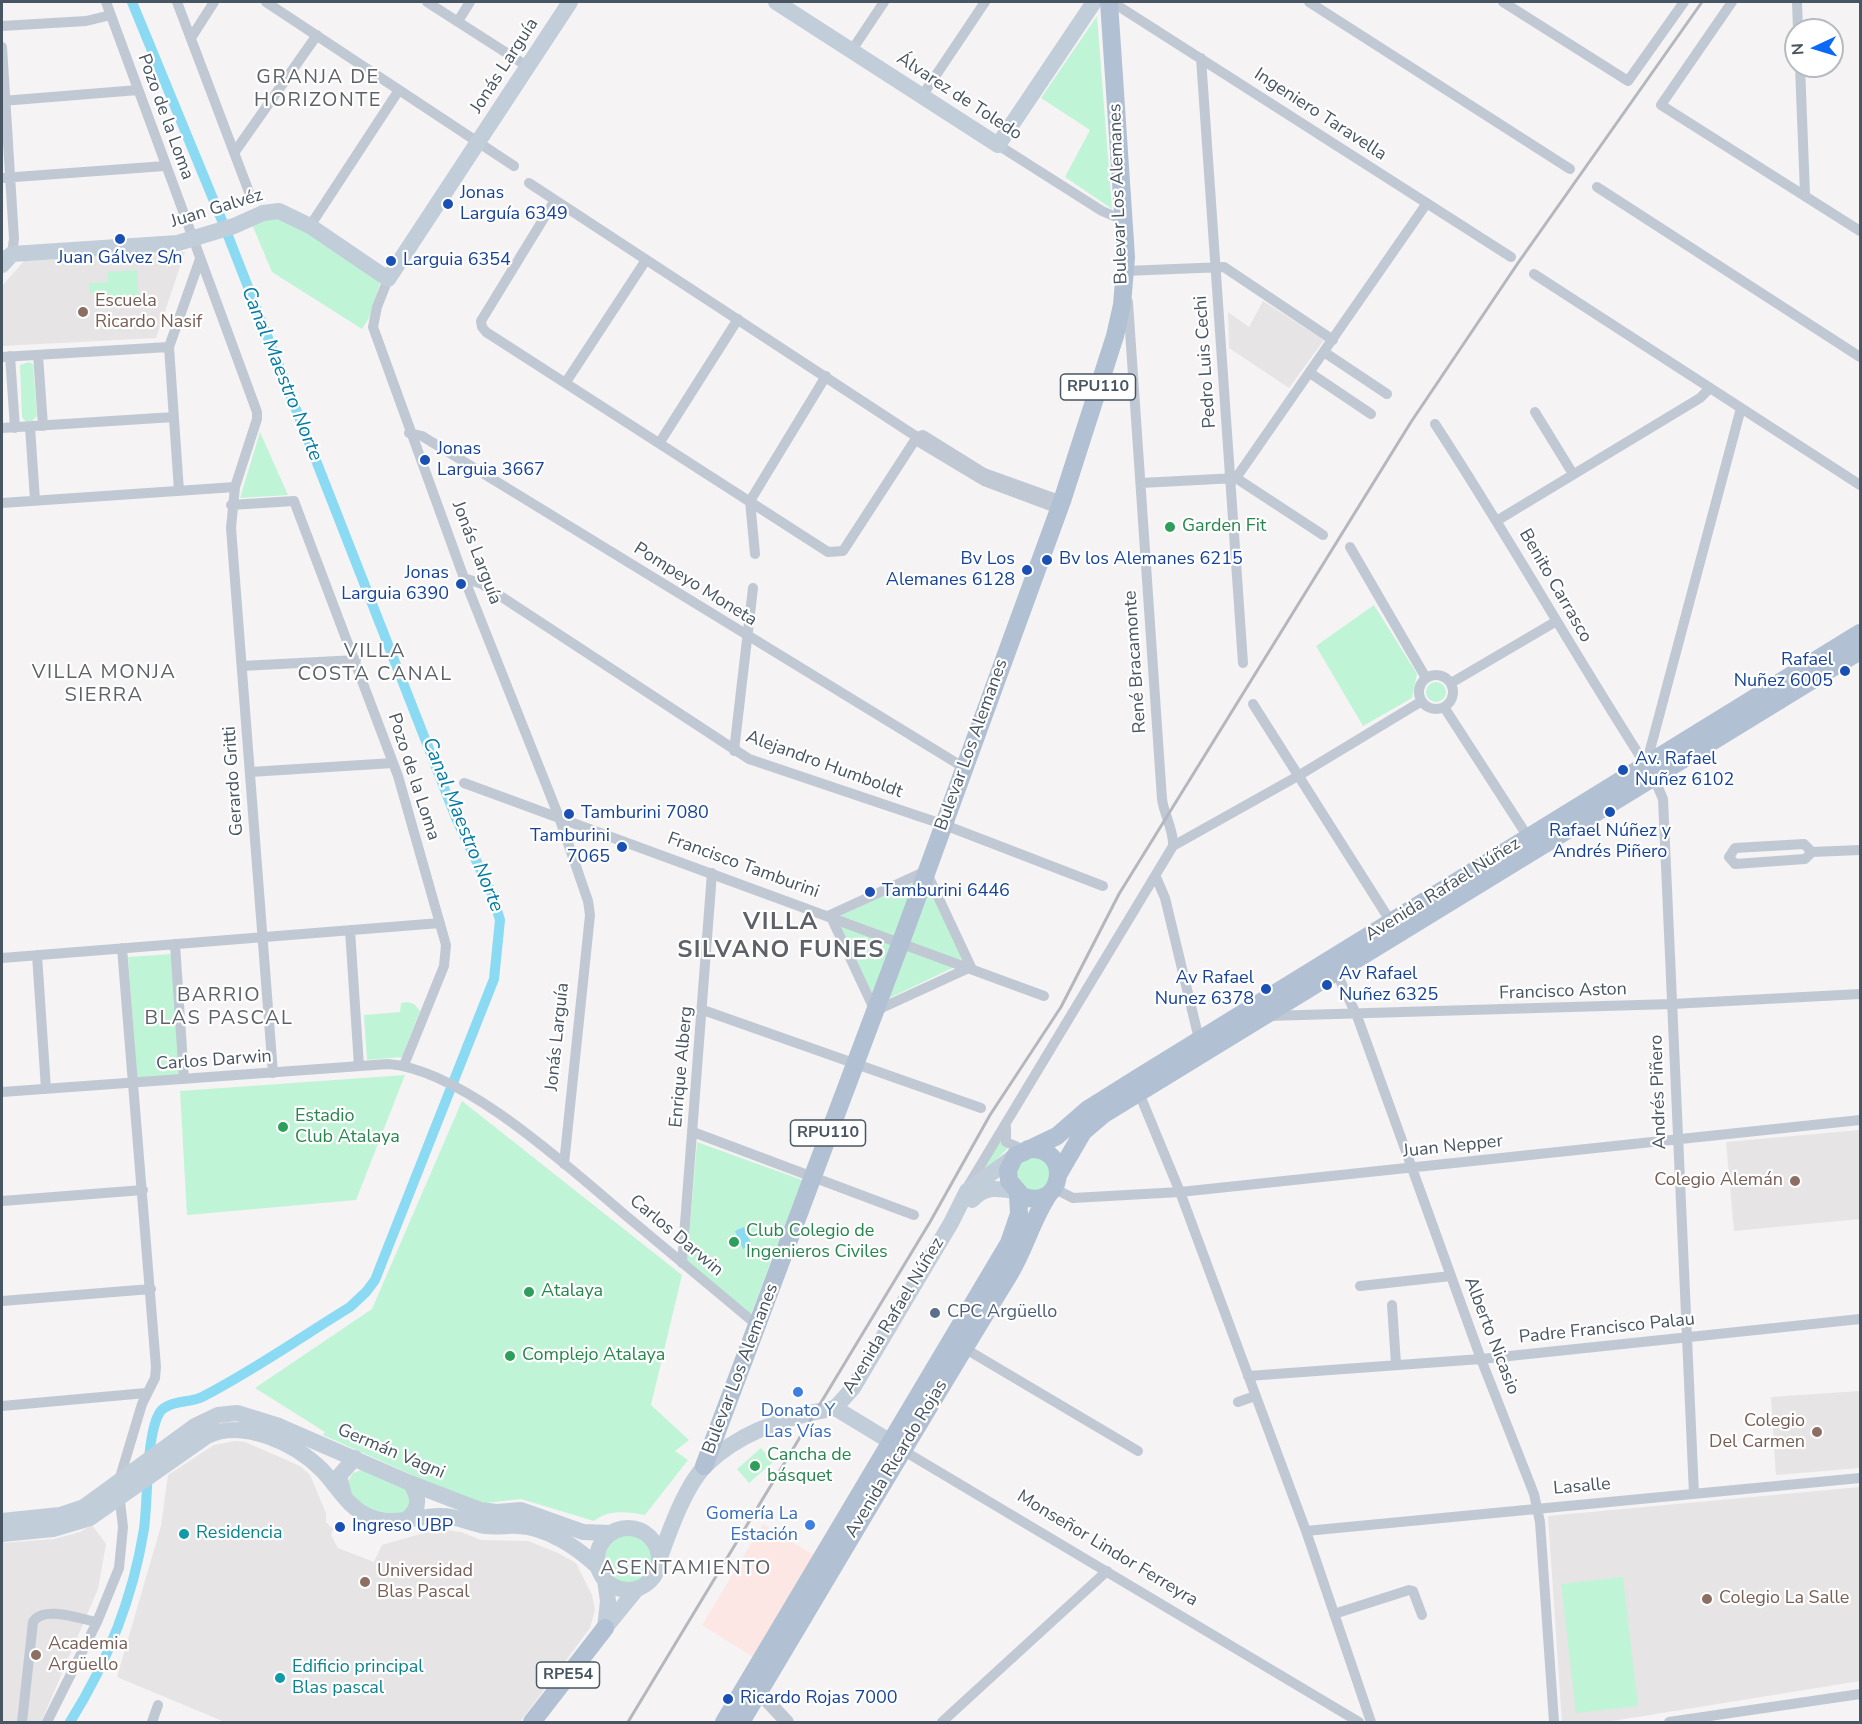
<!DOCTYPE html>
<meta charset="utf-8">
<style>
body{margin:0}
#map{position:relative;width:1862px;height:1724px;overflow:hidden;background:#f5f3f3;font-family:"Nunito Sans",sans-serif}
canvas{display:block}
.frame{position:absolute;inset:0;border:3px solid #485562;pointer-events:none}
.north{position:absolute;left:1784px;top:18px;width:60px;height:60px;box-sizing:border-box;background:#fff;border:2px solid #b6bbc0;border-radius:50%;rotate:266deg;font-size:16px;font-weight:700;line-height:24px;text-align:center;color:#485562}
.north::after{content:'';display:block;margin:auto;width:21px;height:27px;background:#0c69f5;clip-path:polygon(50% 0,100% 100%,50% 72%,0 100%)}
</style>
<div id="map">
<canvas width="1862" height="1724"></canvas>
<div class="frame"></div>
<div class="north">N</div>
</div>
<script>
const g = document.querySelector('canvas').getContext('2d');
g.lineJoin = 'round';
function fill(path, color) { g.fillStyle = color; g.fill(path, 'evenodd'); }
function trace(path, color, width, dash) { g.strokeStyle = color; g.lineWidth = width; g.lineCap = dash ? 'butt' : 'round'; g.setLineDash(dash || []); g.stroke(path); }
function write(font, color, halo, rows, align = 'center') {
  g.font = font + ' "Nunito Sans",sans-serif'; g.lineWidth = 4.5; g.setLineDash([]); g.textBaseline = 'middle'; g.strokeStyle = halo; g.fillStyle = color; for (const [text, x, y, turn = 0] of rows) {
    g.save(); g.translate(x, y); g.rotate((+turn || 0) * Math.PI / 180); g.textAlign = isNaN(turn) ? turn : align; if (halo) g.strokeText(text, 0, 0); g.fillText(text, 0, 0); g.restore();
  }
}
fill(new Path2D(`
 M185 252 156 338 2 346V286L24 261Z
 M1263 301 1324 340 1289 388 1229 348 1228 312 1249 327Z
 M1860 1130V1219L1734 1231 1726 1142Z
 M1860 1391V1468L1776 1475 1771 1397Z
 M235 1441 245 1442 300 1466 310 1475 326 1513V1522L333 1529 331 1535 338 1548 374 1562 382 1545 438 1529 461 1532 481 1540 528 1541 558 1553 576 1563 592 1595 595 1610 590 1628 520 1722H225L117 1677 161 1526 168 1475 214 1445Z
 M1860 1487V1681L1606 1722H1562L1548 1516Z
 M92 1525 106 1544 98 1589 42 1720 41 1722H2V1543L54 1539 80 1532Z`), '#e6e4e5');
fill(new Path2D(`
 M763 1524 815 1556 753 1657 702 1625Z`), '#fde7e4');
fill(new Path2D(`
 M1097 16 1112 209 1065 177 1090 130 1041 98Z
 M270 218 293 222 380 283 369 318 362 329 272 272 251 222Z
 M137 270 139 301 102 304 101 293H90L89 283 108 282V272Z
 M29 362 33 364 37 416 31 422 25 421 22 417 20 365Z
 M260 432 288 495 240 498Z
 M1374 605 1417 674 1412 698 1363 726 1316 646Z
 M1426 692a10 10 0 1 1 20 0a10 10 0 1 1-20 0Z
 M919 878 926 882 965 962 877 1004 836 918Z
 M172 954 180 1076 137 1079 128 957Z
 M407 1002 414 1004 420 1011 402 1057 367 1060 364 1015 400 1012 401 1003Z
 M405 1075 356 1200 187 1215 180 1091Z
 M462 1101 682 1275 651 1405 689 1440 675 1451 688 1460 645 1515C627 1512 609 1509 594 1521L521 1499 477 1504 323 1435 325 1432 255 1388 372 1309Z
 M1002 1138 1008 1148 982 1174 980 1172Z
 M697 1142 802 1180 751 1314 687 1261Z
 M1038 1156 1050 1165V1182L1033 1193 1015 1179 1019 1162Z
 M761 1448 773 1462 749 1483 737 1469Z
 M364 1469 413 1490 406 1515 366 1510 345 1486 353 1473Z
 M602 1559a27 27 0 1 1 54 0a27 27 0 1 1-54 0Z
 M1623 1577 1638 1706 1576 1713 1561 1584Z`), '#c0f4d6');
fill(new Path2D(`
 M744 1227 752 1245 743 1249 735 1231Z`), '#8adaf4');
trace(new Path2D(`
 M70 1722C107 1663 133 1598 144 1529 148 1501 146 1433 160 1412 169 1400 190 1403 202 1397 253 1371 301 1337 350 1307L366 1292 375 1280 494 979 500 920 492 894 456 818 223 223 132 2`), '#8adaf4', 10);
trace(new Path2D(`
 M106 2 257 412V419L235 487 231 528 273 1073
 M177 2 249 192
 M266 2 514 166
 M427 2 527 66
 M1112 2 1511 257
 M1309 2 1570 169
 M1503 2 1628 81 1684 2
 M1732 2 1661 105 1860 231
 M1797 2 1798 30
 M458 21 470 2
 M2 26 86 21 111 15
 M191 38 214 2
 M2 47 14 239 12 254H7
 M852 50 884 2
 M1201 58 1243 663
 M1800 66 1805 194
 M922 96 985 2
 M2 101 138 90
 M998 145 1102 211 1123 220
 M234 153 317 35
 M2 178 165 166
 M529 183 917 437 919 442 984 481 1059 509
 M1597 187 1860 357
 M555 200 481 321 482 327 486 332 828 552 843 551 917 437
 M310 226 399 90
 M1125 274V271L1224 267 1333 340
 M1534 274 1860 485
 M388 279 377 307 373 327 464 578 559 817 588 901 590 915 564 1164
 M1324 352 1387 394
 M38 355 43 426
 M10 356 15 428
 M2 357 169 347
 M1310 373 1371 414
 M566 382 646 260
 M1535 412 1573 474
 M1435 424C1511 540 1578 661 1654 778L1663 799 1694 1494
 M30 427 35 500
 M2 428 174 417
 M409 433 422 436 963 767
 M917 437 923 435 984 473 1062 501
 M660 442 738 319
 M1236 478 1427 203
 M1141 483 1236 478 1323 535
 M179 491 169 347 200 259
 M2 503 235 487
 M231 505 294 501 398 776 446 945 444 966 404 1065
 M1498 520 1700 398 1710 388
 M1350 547 1426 678
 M755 554 750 501 826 376
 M464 578 482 584 749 759 942 824 1103 886
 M242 666 356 660
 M1419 692a17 17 0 1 1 34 0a17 17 0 1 1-34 0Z
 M1451 683 1555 622
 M1253 704 1391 922
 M1444 707 1528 837
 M734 751 753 588
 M1646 765 1741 408
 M250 772 393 763
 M464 783 1044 996
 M1804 844 1812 852 1805 859 1735 864 1729 857 1735 848Z
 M1173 846 1298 776 1422 701
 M1812 852 1860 850
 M1156 877 1165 898 1199 1039
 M830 915 875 1011 971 967
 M830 915 926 871 971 967
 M350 930 359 1066
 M175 944 184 1079
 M37 955 46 1089
 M2 958 440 923
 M1337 974 1357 1016 1481 1359 1534 1494 1540 1522 1554 1722
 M703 1010 981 1108
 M1268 1016 1672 1004 1860 994
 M2 1092 388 1064C462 1069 567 1166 624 1214 668 1251 713 1288 757 1325
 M1139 1093 1180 1192 1306 1531 1371 1722
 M1006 1127V1142L1025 1150
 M693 1132 914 1215
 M1057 1183 1061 1192 1073 1198 1180 1192 1860 1120
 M968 1186 1173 846C1174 830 1164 815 1162 799L1128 302
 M2 1201 143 1190
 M682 1263 712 873
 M1360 1286 1451 1276
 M2 1301 151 1289
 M1392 1305 1396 1364
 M964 1348 1138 1451
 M1248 1376 1481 1359 1860 1319
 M1238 1402 1255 1396
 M2 1406 146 1393
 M899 1448 1359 1722
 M1306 1531 1860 1478
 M1334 1614 1409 1590 1413 1591 1422 1615
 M22 1722 33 1622C43 1605 80 1619 97 1622
 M47 1722 97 1622 119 1568 123 1527 118 1484 142 1404 155 1378 156 1367 122 948
 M152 1722 158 1705
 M942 1722 1107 1571
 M1669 1722 1860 1694`), '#c0c9d3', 10);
trace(new Path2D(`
 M759 1692 787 1722`), '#c0c9d3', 14);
trace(new Path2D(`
 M776 2 998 145 1094 2
 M2 265 12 254 178 243 234 226 263 213 279 211 310 226 388 279 570 2
 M972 1200C985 1186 997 1188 1014 1191
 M835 1408 853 1388 951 1223 967 1191 1015 1156
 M835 1408 891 1442
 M344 1495 339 1476 355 1458
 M407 1519C421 1508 419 1496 410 1483
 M2 1521 60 1515 84 1507 195 1426 218 1415 237 1413 279 1426 410 1483 480 1510 497 1512 521 1510 583 1532 612 1533
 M597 1559a31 31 0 1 1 62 0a31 31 0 1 1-62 0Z
 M2 1534 53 1529 90 1518 207 1436C243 1418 296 1444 322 1470 338 1487 348 1508 370 1517 394 1527 418 1515 442 1516 458 1516 471 1524 486 1526 497 1528 507 1525 518 1526 547 1527 578 1548 598 1567
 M659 1560C669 1532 685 1486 706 1465 740 1431 789 1416 835 1408
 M605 1580 608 1601 605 1628
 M605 1628 636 1590`), '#c2cdda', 16);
trace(new Path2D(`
 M1028 1149C1074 1146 1063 1213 1022 1196L1009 1181 1008 1170 1015 1156 1057 1136 1088 1109 1139 1077 1860 633
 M1058 1175 1083 1132 1104 1114 1860 651
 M704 1466 901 942 1062 501 1115 336 1122 305 1126 257 1109 2
 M532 1722 605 1628
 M724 1722 1009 1243 1019 1214 1018 1194
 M741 1722C830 1573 918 1423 1009 1275 1025 1249 1032 1219 1049 1194`), '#b1c1d3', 18);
trace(new Path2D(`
 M628 1722 930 1222 990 1115 1061 1007 1119 894 1411 422 1518 263 1702 2`), '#b4b7bd', 3);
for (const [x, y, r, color] of [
 [448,204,6,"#1a4fb4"],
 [120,239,6,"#1a4fb4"],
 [391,261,6,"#1a4fb4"],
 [83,312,6,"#8d6e63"],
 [425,460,6,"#1a4fb4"],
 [1170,527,6,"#2e9e5b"],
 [1047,560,6,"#1a4fb4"],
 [1027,570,6,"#1a4fb4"],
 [461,584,6,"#1a4fb4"],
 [1845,671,6,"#1a4fb4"],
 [1623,770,6,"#1a4fb4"],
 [1610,812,6,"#1a4fb4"],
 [569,814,6,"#1a4fb4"],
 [622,847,6,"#1a4fb4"],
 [870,892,6,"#1a4fb4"],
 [1327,985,6,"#1a4fb4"],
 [1266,989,6,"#1a4fb4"],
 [283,1127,6,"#2e9e5b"],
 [1795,1181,6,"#8d6e63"],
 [734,1242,6,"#2e9e5b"],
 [529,1292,6,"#2e9e5b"],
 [935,1313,6,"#5c6f8a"],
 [510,1356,6,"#2e9e5b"],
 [798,1392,6,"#3f7fe0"],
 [1817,1432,6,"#8d6e63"],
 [755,1466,6,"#2e9e5b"],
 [810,1525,6,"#3f7fe0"],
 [340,1527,6,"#1a4fb4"],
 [184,1534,6,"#0f9aa8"],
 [365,1582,6,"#8d6e63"],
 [1707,1599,6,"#8d6e63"],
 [36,1655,6,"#8d6e63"],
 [280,1678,6,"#0f9aa8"],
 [728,1699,6,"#1a4fb4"]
]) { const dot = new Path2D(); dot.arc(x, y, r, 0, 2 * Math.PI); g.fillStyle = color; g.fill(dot); trace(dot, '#fff', 2); }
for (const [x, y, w] of [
 [1098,387,75],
 [828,1133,75],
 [568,1675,63]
]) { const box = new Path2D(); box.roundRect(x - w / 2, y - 13, w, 26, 4.5); g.fillStyle = '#fff'; g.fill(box); trace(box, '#485562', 1.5); }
write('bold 16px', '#485562', null, [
 ["RPU110",1098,387],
 ["RPU110",828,1133],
 ["RPE54",568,1675]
]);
write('18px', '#485562', '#fff', [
 ["Jonás Larguía",505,66,-57],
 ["Álvarez de Toledo",959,97,33],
 ["Ingeniero Taravella",1320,115,33],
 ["Pozo de la Loma",165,117,70],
 ["Bulevar Los Alemanes",1119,194,-92],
 ["Juan Galvéz",217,209,-17],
 ["Pedro Luis Cechi",1206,362,-94],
 ["Jonás Larguía",476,553,69],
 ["Pompeyo Moneta",695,585,32],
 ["Benito Carrasco",1555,586,60],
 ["René Bracamonte",1136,662,-94],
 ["Bulevar Los Alemanes",972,745,-70],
 ["Alejandro Humboldt",824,765,20],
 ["Pozo de la Loma",413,777,72],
 ["Gerardo Gritti",234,781,-94],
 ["Francisco Tamburini",743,866,20],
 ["Avenida Rafael Núñez",1443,890,-32],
 ["Francisco Aston",1563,992,-2],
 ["Jonás Larguía",558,1037,-84],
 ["Carlos Darwin",214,1061,-4],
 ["Enrique Alberg",682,1067,-85],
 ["Andrés Piñero",1659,1092,-92],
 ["Juan Nepper",1453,1147,-6],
 ["Carlos Darwin",676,1236,40],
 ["Avenida Rafael Núñez",894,1316,-59],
 ["Padre Francisco Palau",1607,1329,-6],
 ["Alberto Nicasio",1491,1336,69],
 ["Bulevar Los Alemanes",741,1369,-69],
 ["Germán Vagni",391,1452,23],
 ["Avenida Ricardo Rojas",897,1459,-59],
 ["Lasalle",1582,1487,-5],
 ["Monseñor Lindor Ferreyra",1107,1549,31]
]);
write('18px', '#164399', '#fff', [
 ["Jonas",460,194],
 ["Larguía 6349",460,215],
 ["Juan Gálvez S/n",120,259,"center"],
 ["Larguia 6354",403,261],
 ["Jonas",437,450],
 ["Larguia 3667",437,471],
 ["Bv Los",1015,560,"right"],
 ["Alemanes 6128",1015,581,"right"],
 ["Bv los Alemanes 6215",1059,560],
 ["Jonas",449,574,"right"],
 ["Larguia 6390",449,595,"right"],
 ["Rafael",1833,661,"right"],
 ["Nuñez 6005",1833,682,"right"],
 ["Av. Rafael",1635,760],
 ["Nuñez 6102",1635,781],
 ["Tamburini 7080",581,814],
 ["Rafael Núñez y",1610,832,"center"],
 ["Andrés Piñero",1610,853,"center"],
 ["Tamburini",610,837,"right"],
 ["7065",610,858,"right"],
 ["Tamburini 6446",882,892],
 ["Av Rafael",1339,975],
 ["Nuñez 6325",1339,996],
 ["Av Rafael",1254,979,"right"],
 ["Nunez 6378",1254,1000,"right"],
 ["Ingreso UBP",352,1527],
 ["Ricardo Rojas 7000",740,1699]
], 'left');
write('18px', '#785e54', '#fff', [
 ["Escuela",95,302],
 ["Ricardo Nasif",95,323],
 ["Colegio Alemán",1783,1181,"right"],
 ["Colegio",1805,1422,"right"],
 ["Del Carmen",1805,1443,"right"],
 ["Universidad",377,1572],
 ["Blas Pascal",377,1593],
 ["Colegio La Salle",1719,1599],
 ["Academia",48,1645],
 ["Argüello",48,1666]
], 'left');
write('18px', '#27864d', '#fff', [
 ["Garden Fit",1182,527],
 ["Estadio",295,1117],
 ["Club Atalaya",295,1138],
 ["Club Colegio de",746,1232],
 ["Ingenieros Civiles",746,1253],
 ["Atalaya",541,1292],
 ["Complejo Atalaya",522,1356],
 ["Cancha de",767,1456],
 ["básquet",767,1477]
], 'left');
write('18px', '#4e5e75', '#fff', [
 ["CPC Argüello",947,1313]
], 'left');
write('18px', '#366cbe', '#fff', [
 ["Donato Y",798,1412],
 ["Las Vías",798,1433],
 ["Gomería La",798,1515,"right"],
 ["Estación",798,1536,"right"]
]);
write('18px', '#0d838f', '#fff', [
 ["Residencia",196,1534],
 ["Edificio principal",292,1668],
 ["Blas pascal",292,1689]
], 'left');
g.letterSpacing = '1.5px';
write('20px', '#5e6268', '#fff', [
 ["GRANJA DE",318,78],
 ["HORIZONTE",318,101],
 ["VILLA",375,652],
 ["COSTA CANAL",375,675],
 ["VILLA MONJA",104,673],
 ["SIERRA",104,696],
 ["BARRIO",219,996],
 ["BLAS PASCAL",219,1019],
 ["ASENTAMIENTO",686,1569]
]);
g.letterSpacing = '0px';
write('italic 20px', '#037ba4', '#fff', [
 ["Canal Maestro Norte",281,374,68],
 ["Canal Maestro Norte",462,825,68]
]);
g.letterSpacing = '1.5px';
write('bold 24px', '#5e6268', '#fff', [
 ["VILLA",781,923],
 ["SILVANO FUNES",781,951]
]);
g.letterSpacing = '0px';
</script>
